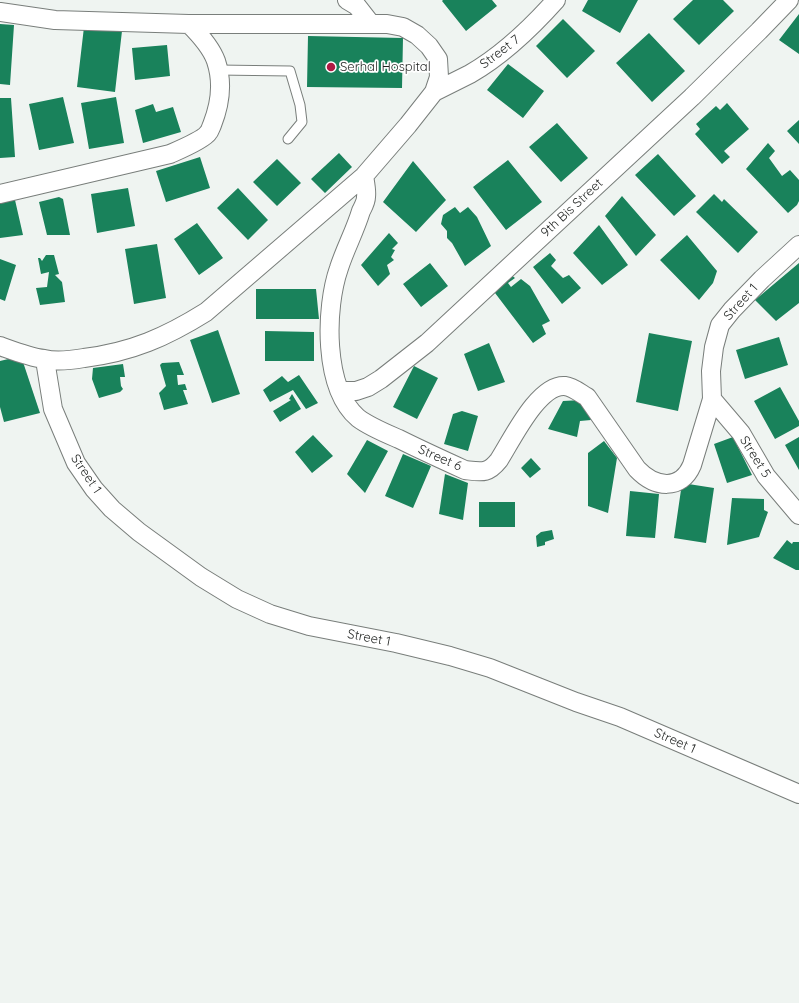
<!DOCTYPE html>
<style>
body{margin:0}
canvas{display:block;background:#eff4f1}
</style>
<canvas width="799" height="1003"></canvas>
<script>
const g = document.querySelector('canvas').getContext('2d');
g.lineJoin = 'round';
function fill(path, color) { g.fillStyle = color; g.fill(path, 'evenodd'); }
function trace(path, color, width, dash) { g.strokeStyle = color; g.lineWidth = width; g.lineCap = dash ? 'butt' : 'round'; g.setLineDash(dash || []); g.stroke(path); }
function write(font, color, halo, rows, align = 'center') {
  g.font = font + ' Quicksand,sans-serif'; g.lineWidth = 3.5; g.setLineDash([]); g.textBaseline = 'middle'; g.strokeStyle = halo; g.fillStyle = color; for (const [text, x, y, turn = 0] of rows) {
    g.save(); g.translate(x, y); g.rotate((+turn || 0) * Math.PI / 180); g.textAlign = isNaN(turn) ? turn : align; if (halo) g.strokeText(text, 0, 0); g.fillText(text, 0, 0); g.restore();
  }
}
fill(new Path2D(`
 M443 0H492L497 6 466 31 442 1Z
 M588 0H638L620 33 582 11Z
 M693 0H723L734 11 699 45 673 19Z
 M799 14V54L779 40Z
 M563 19 595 51 567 78 536 46Z
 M0 24 14 25 10 85 0 84Z
 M84 27 122 31 115 92 77 87Z
 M649 33 685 71 652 102 616 63Z
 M308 36 403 38 402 88 307 87Z
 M167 45 170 76 135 80 132 48Z
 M508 64 544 91 523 118 487 90Z
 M63 97 74 143 39 150 29 104Z
 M116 97 124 143 89 149 81 103Z
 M0 98H11L15 157 0 158Z
 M727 103 749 129 724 151 730 157 722 164 695 134 700 129 696 124 716 106 720 110Z
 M153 104 156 112 173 107 181 132 143 143 135 110Z
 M799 120V144L787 131Z
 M557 123 588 158 561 182 529 147Z
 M768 143 775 151 769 158 782 176 790 170 799 180V201L797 205 788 213 746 169Z
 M339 153 352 167 325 193 311 179Z
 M658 154 696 196 674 216 635 175Z
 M200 157 210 188 166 202 156 171Z
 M277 159 301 183 277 206 253 182Z
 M508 160 542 202 506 230 473 187Z
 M413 161 446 200 416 232 383 202Z
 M128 188 135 226 97 233 91 194Z
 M238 188 268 220 248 240 217 208Z
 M714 194 722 202 724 199 758 232 738 253 696 212Z
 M622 196 656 235 636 256 605 216Z
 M59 197 63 199 70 235H47L39 202Z
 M0 199H4L5 202 15 200 23 235 0 238Z
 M455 207 460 213 468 207 477 217 491 246 465 266 452 243 447 238V231L441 224 443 215Z
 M197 223 223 258 199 275 174 239Z
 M599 225 628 265 602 285 573 253Z
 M389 233 398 243 392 249 395 250 391 257 394 260 387 265 390 274 378 286 361 265Z
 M687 235 717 271 713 283 699 300 660 260Z
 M157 244 166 298 134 304 125 249Z
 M550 253 556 260 551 266 563 278 569 275 581 288 562 304 533 267Z
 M46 255H54L59 274 55 275 62 282 65 302 40 305 36 288 47 287 49 272 41 274 38 258H40L42 261Z
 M0 259 16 265 5 301 0 299Z
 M430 263 448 286 421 307 403 284Z
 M799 263V303L776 321 755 300Z
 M510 274 515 278 508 283 511 287 521 279 530 286 550 321 542 325 546 334 533 343 492 289Z
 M256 289H316L319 319H256Z
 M218 330 240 394 212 403 190 340Z
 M265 331 314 332V361H265Z
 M649 333 692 341 678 411 636 402Z
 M779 337 788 365 745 379 736 350Z
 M489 343 505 382 478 391 464 354Z
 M21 356 40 413 4 422 0 407V361Z
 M179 362 184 375H177L178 385 185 384 187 390H183L188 404 164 410 159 393 166 386 160 365 162 363Z
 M123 364 125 377H120L121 386 123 389 120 392 99 398 92 379 93 368Z
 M414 366 438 378 417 419 393 407Z
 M299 375 318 403 306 409 293 390 270 402 263 390 282 376 288 382Z
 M780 387 799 421V426L775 439 754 401Z
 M292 394 301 409 280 422 273 411 291 400 289 399Z
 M582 400 591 420 580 421 577 437 548 429 563 401Z
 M462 411 478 416 468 451 444 444 453 414Z
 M313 435 333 456 312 473 295 452Z
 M733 437 752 475 727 483 714 444Z
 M799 437V470L785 445Z
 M367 440 388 451 365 493 347 474Z
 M604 441 617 458 608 513 588 506V453Z
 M403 454 431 466 413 508 385 496Z
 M531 458 541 469 530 478 521 468Z
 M445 474 468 483 463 520 439 514Z
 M682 483 714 488 706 543 674 538Z
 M630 491 659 494 655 538 626 536Z
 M732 498 764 499V510L768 512 759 537 727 545Z
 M479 502H515V527H479Z
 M552 530 554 539 545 542V545L537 547 536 536 541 532Z
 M787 540 792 544 793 542H799V570H796L773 558Z`), '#19825b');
const lane = new Path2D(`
 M218 70 290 71 300 105 302 122 288 139`);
const street = new Path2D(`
 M347 0 357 6 371 24
 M0 12 55 20 189 24H387L403 27 417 35 429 46 438 59 439 77 434 92 408 125 364 176 206 312C166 337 132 352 84 358 72 360 56 362 44 359 29 357 14 351 0 346
 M434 92C446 86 458 80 470 74 503 55 531 28 556 0
 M364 176C365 182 367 191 366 197 366 202 363 207 361 211 355 231 345 249 339 268 325 308 323 388 358 418 370 427 385 433 399 439 421 450 443 460 465 470 482 472 488 474 499 460 512 440 538 384 565 386 573 387 580 393 587 397L637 469C655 488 681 491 692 465L712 399 711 371 714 347 720 325 732 310 762 279 799 245
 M0 194 170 154C179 150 203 140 208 133 210 131 211 127 212 125 220 105 223 82 216 61 211 47 200 35 189 24
 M45 360 53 409 76 463 94 489 112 509 139 532 201 577 237 599 270 614 309 626 396 643 450 656 490 668 576 702 620 717 799 794
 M340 391H356L368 387 381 379 427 343 692 97 759 31 789 0
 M712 399 741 433 766 476 799 515`);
trace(lane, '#797e7b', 11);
trace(street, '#797e7b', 20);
trace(lane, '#fff', 9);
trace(street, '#fff', 18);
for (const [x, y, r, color] of [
 [331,67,5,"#ae1a43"]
]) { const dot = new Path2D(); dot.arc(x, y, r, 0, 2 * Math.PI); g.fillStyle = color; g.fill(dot); trace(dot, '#fff', 1.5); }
write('13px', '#1f2220', '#fff', [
 ["Street 7",500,52,-37],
 ["9th Bis Street",572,208,-43],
 ["Street 1",741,302,-48],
 ["Street 5",755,457,58],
 ["Street 6",440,458,24],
 ["Street 1",86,474,56],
 ["Street 1",369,638,11],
 ["Street 1",675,741,24]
]);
write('13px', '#1f2220', '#fff', [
 ["Serhal Hospital",340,67]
], 'left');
</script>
